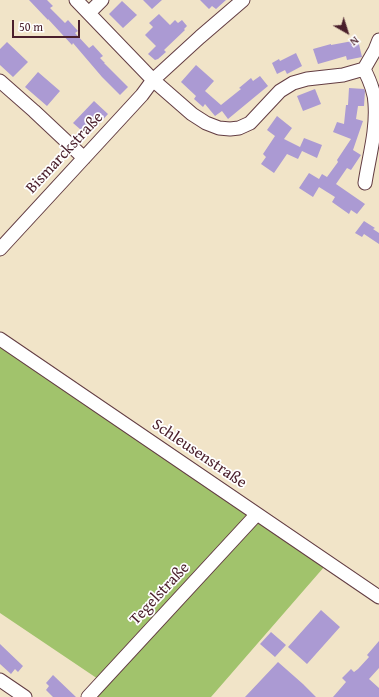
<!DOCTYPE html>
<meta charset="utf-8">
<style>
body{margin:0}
#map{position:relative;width:379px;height:697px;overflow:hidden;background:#f1e4c8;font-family:"Gentium Book Plus",serif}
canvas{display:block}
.north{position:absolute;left:327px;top:12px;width:40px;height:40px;-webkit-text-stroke:3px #fff;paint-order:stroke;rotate:141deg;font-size:11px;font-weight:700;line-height:16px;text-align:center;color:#4a1f2b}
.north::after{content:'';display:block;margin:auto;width:14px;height:18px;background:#4a1f2b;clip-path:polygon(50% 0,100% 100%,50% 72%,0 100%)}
.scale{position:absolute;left:12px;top:20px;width:68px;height:18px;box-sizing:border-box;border:2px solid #4a1f2b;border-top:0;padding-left:5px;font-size:12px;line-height:14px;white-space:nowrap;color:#4a1f2b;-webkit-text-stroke:3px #fff;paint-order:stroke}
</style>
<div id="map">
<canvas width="379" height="697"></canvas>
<div class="north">N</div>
<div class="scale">50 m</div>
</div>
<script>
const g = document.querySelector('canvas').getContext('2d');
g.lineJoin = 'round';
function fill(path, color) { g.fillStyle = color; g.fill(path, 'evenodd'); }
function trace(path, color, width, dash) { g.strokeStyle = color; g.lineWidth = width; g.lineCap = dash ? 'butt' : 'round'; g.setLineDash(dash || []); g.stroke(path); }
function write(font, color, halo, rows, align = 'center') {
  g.font = font + ' "Gentium Book Plus",serif'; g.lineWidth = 3.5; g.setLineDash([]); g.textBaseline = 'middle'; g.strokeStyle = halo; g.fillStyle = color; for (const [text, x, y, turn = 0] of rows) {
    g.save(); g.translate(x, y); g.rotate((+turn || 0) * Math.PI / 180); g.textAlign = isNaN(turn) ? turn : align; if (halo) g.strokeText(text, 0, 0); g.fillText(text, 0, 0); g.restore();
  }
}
fill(new Path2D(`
 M0 341 331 559 211 697H92L104 683 0 613Z`), '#a1c36c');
fill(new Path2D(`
 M29 0H47L53 6 50 8 65 23 68 20 78 31 75 33 89 48 93 45 103 56 100 58 105 63H104L128 87 120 95 102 77 73 43 72 45 48 19V20Z
 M143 0H162L152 9Z
 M200 0H226L216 9 212 6 209 9Z
 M122 1 137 15 123 28 109 14Z
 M159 14 170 25 175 20 178 23 182 20 187 26 184 29 185 30 164 50 166 52 158 59 155 60 148 54 156 46 145 35 153 27 149 23Z
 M358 40 362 57 347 60 346 56 318 64 313 49 331 44V45Z
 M7 42 28 62 13 77 0 65V49Z
 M296 53 302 66 287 74 285 70 277 74 272 63 279 59 280 61Z
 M196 65 214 81 205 91 221 105 241 89 239 88 251 78 253 81 260 76 268 86 228 119 222 111 215 116 205 104 203 107 194 99 196 96 181 82Z
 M38 72 60 91 47 106 25 87Z
 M349 88 364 89 365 91 364 106H358L356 119 363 121 353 150 361 155 351 170 347 168 336 184 365 204 357 214 351 210 349 214 332 202 335 197 319 187 313 197 299 188 309 173 319 179 322 174 327 177 338 162 337 160 351 139 333 132 337 122 344 124 346 105H348Z
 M315 89 321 104 303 111 297 96Z
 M94 101 108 114 88 136 73 123Z
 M277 116 292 128 284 139 300 147 304 138 322 145 317 158 302 151 298 159 287 154 274 173 261 164 266 157 263 154 275 136 267 130Z
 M364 221 375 228 373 229 379 233V244L364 234 362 237 355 233Z
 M321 610 340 627 307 664 288 647Z
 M271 632 286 645 275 657 260 644Z
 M379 641V668L369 679 379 688V697H333L346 682 342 678 351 669 354 672 358 669 369 657 367 655Z
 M0 644 23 666 18 672 15 669 11 674 0 664Z
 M278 662 303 684 316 697H245Z
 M53 675 76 697H53L46 690 49 686 46 683Z`), '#ab9ad3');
const minor = new Path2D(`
 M76 0 153 80 192 114 206 123 219 128 230 129 239 128 250 123 280 91 293 83 307 79 343 75 364 69 375 50 379 40
 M89 13 102 0
 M364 69C369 79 375 92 375 104 377 130 369 157 365 183
 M0 81 34 111 84 158
 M0 249 142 95 153 80 200 37 243 0
 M0 339 379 597
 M0 680 25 697
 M88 697 257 514`);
trace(minor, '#633d43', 15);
trace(minor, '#fff', 13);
write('16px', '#4a1f2b', '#fff', [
 ["Bismarckstraße",65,153,-47],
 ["Schleusenstraße",199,454,34],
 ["Tegelstraße",160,594,-47]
]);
</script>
